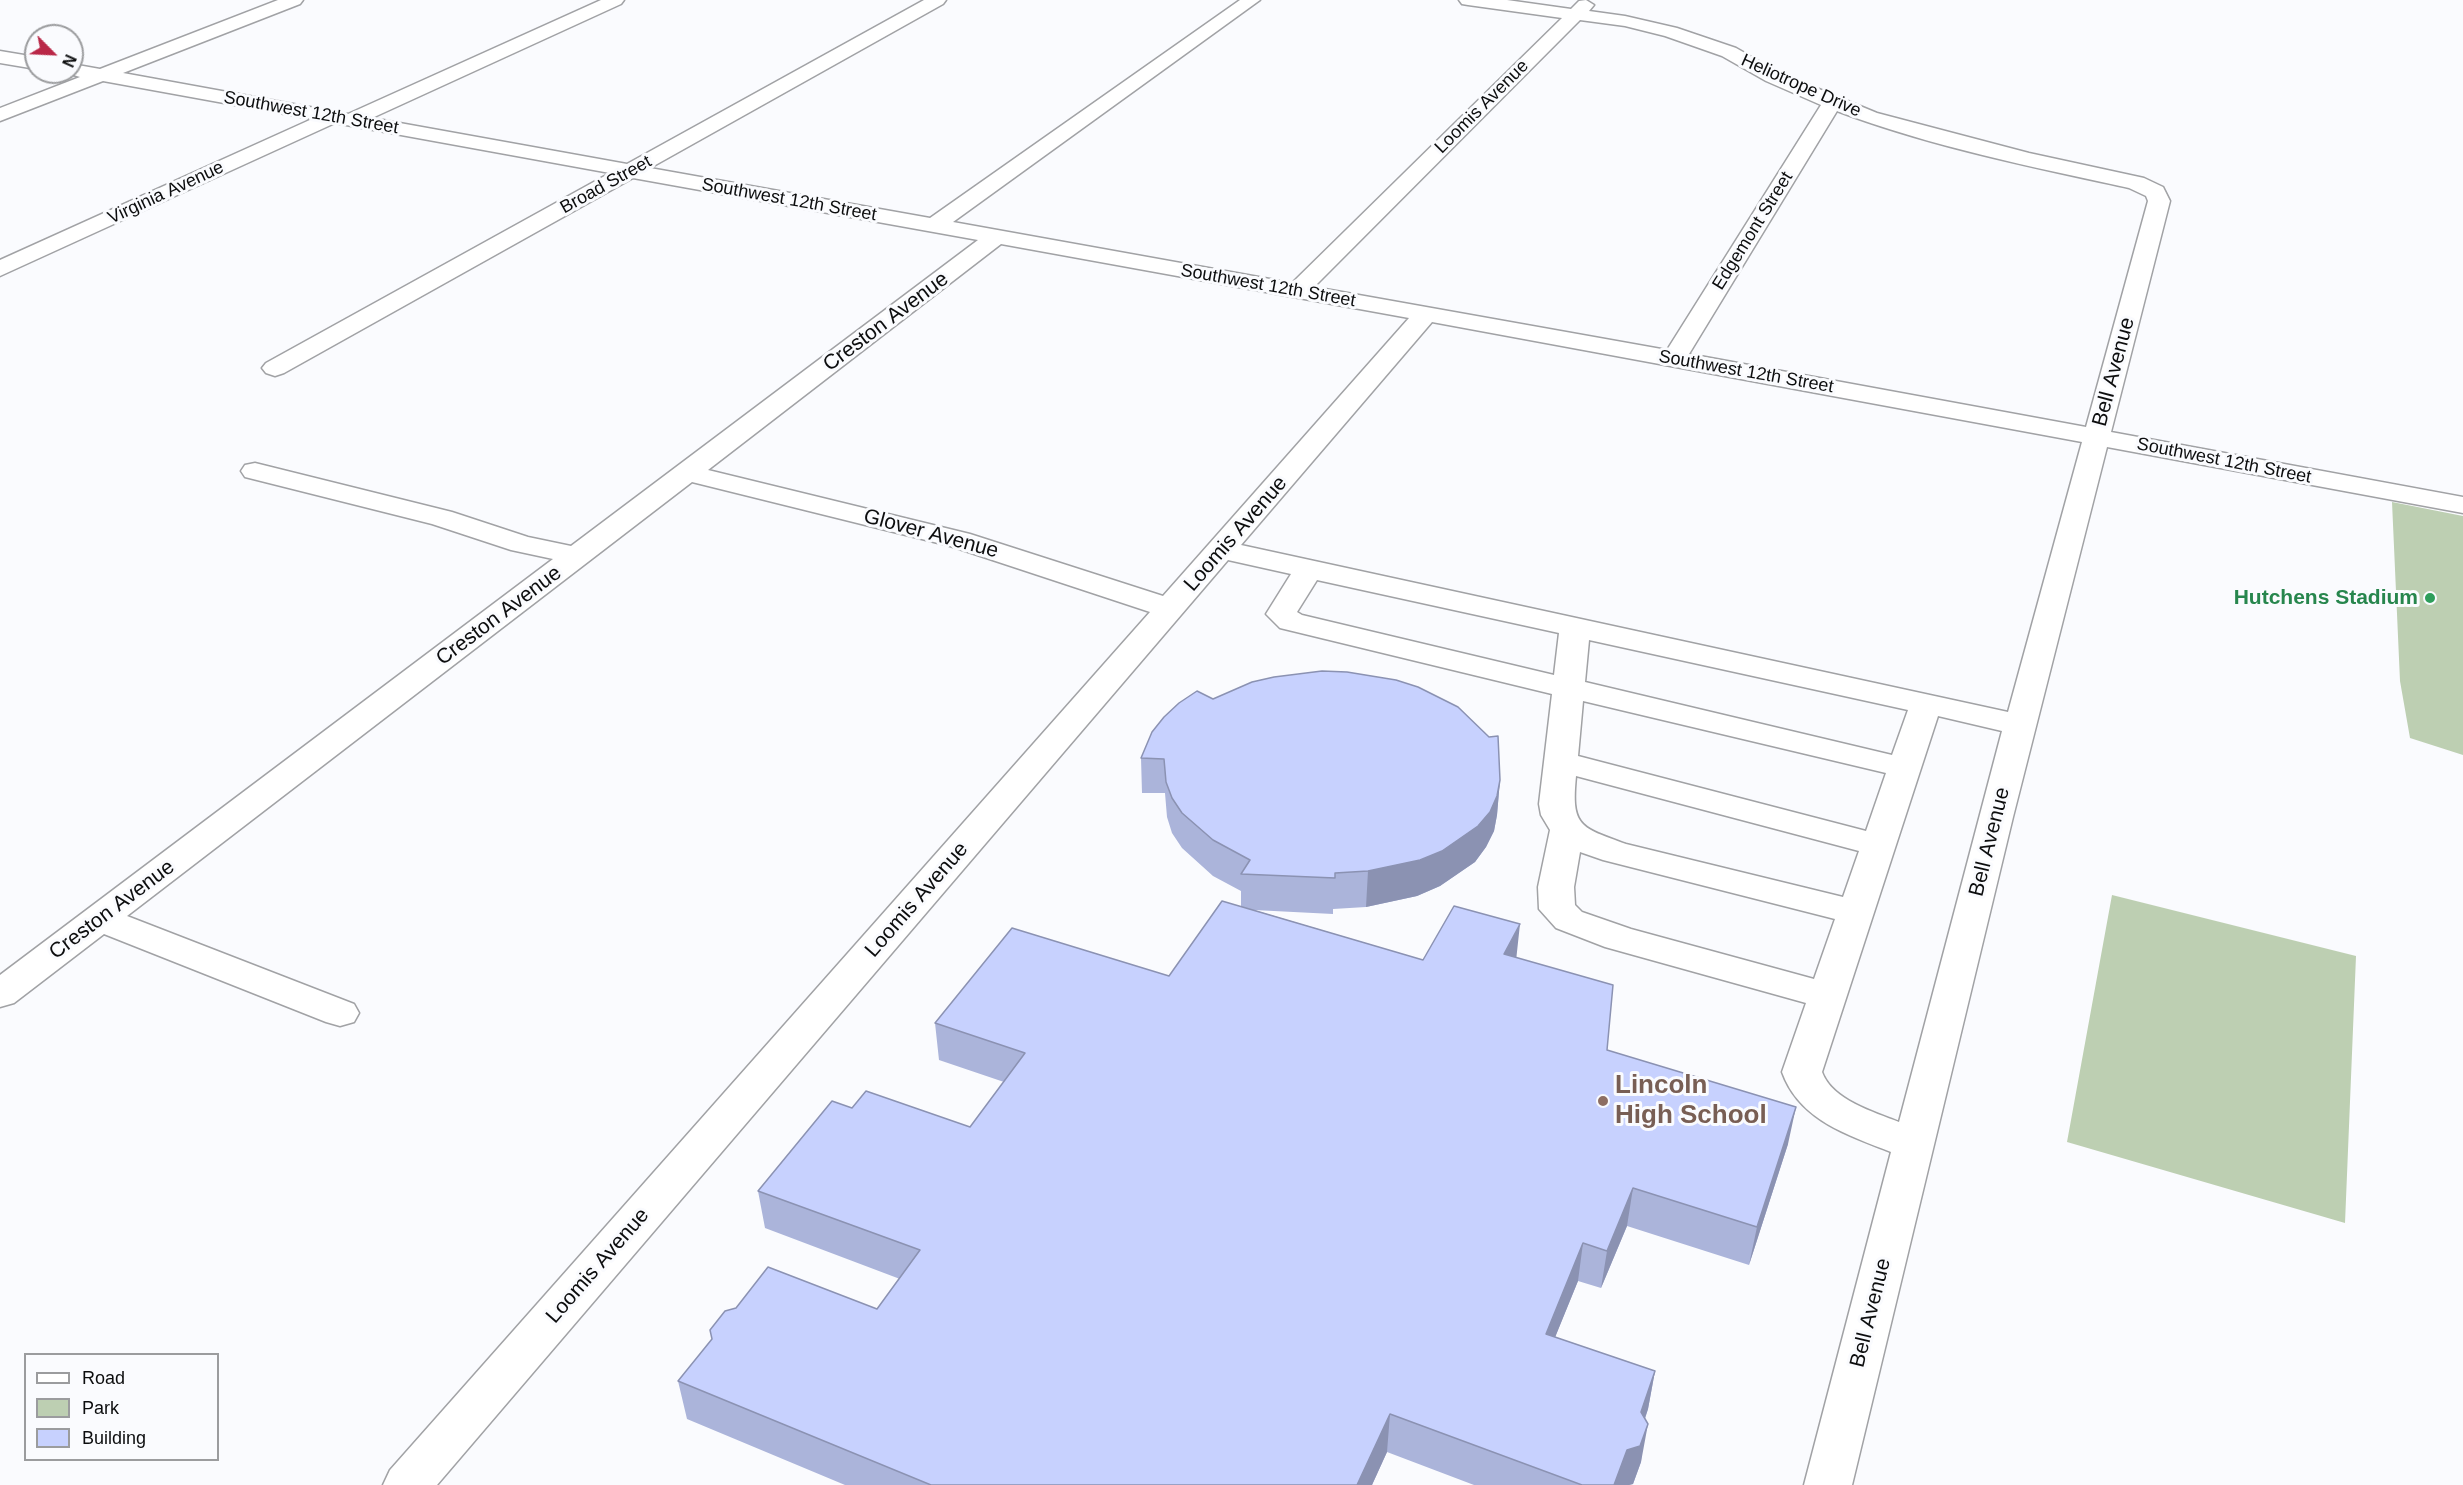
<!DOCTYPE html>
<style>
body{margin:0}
#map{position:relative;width:2463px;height:1485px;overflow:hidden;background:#fafbfe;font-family:Arial,sans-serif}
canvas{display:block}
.legend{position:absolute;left:24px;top:1353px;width:195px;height:108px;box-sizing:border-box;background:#fafbfe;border:2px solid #9b9c9e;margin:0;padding:8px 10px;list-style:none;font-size:18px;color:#0c0d0e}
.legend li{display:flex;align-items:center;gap:12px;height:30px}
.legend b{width:30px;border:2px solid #9b9c9e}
.north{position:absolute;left:24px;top:24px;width:60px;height:60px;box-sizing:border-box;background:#fafbfe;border:2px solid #9b9c9e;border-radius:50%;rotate:114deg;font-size:16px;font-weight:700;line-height:24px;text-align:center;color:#0c0d0e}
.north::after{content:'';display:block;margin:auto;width:21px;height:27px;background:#b92747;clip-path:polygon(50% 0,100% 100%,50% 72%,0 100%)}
</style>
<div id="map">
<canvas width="2463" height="1485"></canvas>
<ul class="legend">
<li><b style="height:8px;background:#fff"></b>Road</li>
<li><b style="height:16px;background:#bdcfb2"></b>Park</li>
<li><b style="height:16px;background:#c7d1fe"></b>Building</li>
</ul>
<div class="north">N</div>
</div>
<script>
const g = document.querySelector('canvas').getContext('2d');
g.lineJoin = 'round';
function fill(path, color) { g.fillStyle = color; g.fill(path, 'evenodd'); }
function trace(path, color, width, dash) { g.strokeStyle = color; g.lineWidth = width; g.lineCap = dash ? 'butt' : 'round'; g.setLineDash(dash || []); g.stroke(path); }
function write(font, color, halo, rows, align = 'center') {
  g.font = font + ' Arial,sans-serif'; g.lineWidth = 6; g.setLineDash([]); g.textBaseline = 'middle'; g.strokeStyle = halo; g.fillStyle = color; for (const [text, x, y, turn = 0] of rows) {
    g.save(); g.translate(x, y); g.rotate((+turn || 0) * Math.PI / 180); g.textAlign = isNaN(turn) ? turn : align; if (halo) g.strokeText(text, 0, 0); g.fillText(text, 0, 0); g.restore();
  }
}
fill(new Path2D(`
 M2392 502 2463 516V755L2410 738 2400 681Z
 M2112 895 2356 956 2345 1223 2067 1142Z`), '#bdcfb2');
const minor = new Path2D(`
 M278 0H303L300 4 123 73 348 114 601 0H624L621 4 372 118 627 164 924 0H946L943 4 650 168 930 218 1240 0H1260L953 222 1292 283 1562 18 1468 5 1462 4 1459 0H1507L1571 9 1579 1 1586 0 1594 5 1589 11 1625 16 1677 28 1736 48 1780 73 1877 113 2029 153 2144 178 2163 187 2170 201 2111 432 2463 497V513L2107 447 2013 817 1852 1485H1804L1891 1152C1848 1135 1799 1120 1782 1072L1806 1003 1605 947 1556 928 1539 909 1538 887 1550 830 1541 815 1539 804 1552 694 1280 628 1266 614 1291 574 1228 560 437 1485H383L390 1470 1150 612 950 546 692 482 127 916 354 1004 359 1013 354 1022 340 1026 326 1022 104 934 14 1003 0 1007V975L553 559 511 550 432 524 245 477 241 471 245 465 255 463 452 512 528 537 571 546 978 240 633 178 284 373 275 376 266 373 262 368 266 363 610 173 335 123 0 276V260L312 119 103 81 0 121V108L80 77 64 72H72V64L100 69ZM1580 20 1625 26 1665 36 1722 56 1766 81 1821 105 1667 350 1314 287ZM1837 111C1929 146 2033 167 2129 188L2146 196 2148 201 2086 427 1689 354ZM1001 244 1409 318 1163 596 970 534 708 470ZM1432 322 2082 442 2008 712 1241 545ZM1317 580 1559 633 1554 675 1302 615 1297 612ZM1589 640 1908 710 1892 755 1585 682ZM1583 701 1886 773 1866 831 1578 756ZM1938 716 2002 731 1899 1122C1874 1112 1832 1100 1822 1072ZM1576 776 1859 851 1843 897 1626 844C1580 827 1571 827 1576 776ZM1580 852 1603 860 1835 919 1814 979 1631 929 1582 912 1575 905 1574 887Z
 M0 51 36 57V69L0 63Z`);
trace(minor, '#a1a2a5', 3);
fill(minor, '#fff');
fill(new Path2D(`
 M1213 699 1500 780 1497 815 1494 831 1486 847 1475 862 1440 886 1417 896 1366 907 1333 909V914L1254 910 1423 960 1516 957 1607 1050 1788 1144 1749 1265 1627 1226 1601 1288 1578 1281 1555 1337 1655 1371 1648 1409 1645 1419 1641 1462 1633 1484 1629 1485H1474L1387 1452 1372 1485H845L687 1419 678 1381 877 1309 900 1279 765 1228 758 1191 852 1108 970 1127 1004 1082 939 1060 935 1023 1169 976 1241 907V891L1213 876 1182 848 1172 833 1167 817 1165 793H1142L1141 758Z`), '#abb4da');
fill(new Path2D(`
 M1500 780 1497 815 1494 831 1486 847 1475 862 1440 886 1417 896 1366 907 1368 871Z
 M1520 924 1516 961 1504 954Z
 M1796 1107 1788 1144 1749 1265 1757 1227Z
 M1633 1188 1627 1226 1601 1288 1607 1251Z
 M1583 1243 1578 1281 1541 1372 1546 1334Z
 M1655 1371 1648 1409 1635 1447 1648 1424 1641 1462 1633 1484 1629 1485H1614Z
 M1390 1414 1387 1452 1372 1485H1357Z`), '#8b92b2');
const building = new Path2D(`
 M1322 671 1347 672 1396 680 1418 687 1458 707 1489 737 1498 736 1500 780 1497 796 1490 812 1478 826 1442 851 1420 860 1368 871 1335 873V878L1241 874 1250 860 1213 840 1182 813 1172 798 1166 782 1164 759 1141 758 1152 732 1164 717 1179 703 1197 691 1213 699 1252 682 1274 677Z
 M1222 901 1423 960 1454 906 1520 924 1504 954 1613 985 1607 1050 1796 1107 1757 1227 1633 1188 1607 1251 1583 1243 1546 1334 1655 1371 1641 1412 1648 1424 1640 1446 1627 1450 1614 1485H1582L1390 1414 1357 1485H931L678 1381 712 1339 710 1330 725 1311 736 1308 768 1267 877 1309 920 1250 758 1191 832 1101 852 1108 866 1091 970 1127 1025 1053 935 1023 1012 928 1169 976Z`);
fill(building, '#c7d1fe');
trace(building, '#8b92b2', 1.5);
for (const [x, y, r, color] of [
 [2430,598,6,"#2e9e5b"],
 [1603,1101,6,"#8d6e63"]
]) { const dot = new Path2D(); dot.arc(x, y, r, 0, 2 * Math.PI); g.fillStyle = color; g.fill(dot); trace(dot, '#fafbfe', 2); }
write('18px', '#0c0d0e', '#fafbfe', [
 ["Heliotrope Drive",1801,86,24],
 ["Loomis Avenue",1482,107,-45],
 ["Southwest 12th Street",311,113,10],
 ["Broad Street",606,185,-29],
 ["Virginia Avenue",166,193,-25],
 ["Southwest 12th Street",789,200,10],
 ["Edgemont Street",1753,231,-58],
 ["Southwest 12th Street",1268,286,10],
 ["Southwest 12th Street",1746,372,10],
 ["Southwest 12th Street",2224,461,11]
]);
write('21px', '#0c0d0e', '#fafbfe', [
 ["Creston Avenue",886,322,-37],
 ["Bell Avenue",2114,372,-75],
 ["Glover Avenue",931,534,15],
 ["Loomis Avenue",1236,534,-49],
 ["Creston Avenue",499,616,-37],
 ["Bell Avenue",1990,842,-76],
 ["Loomis Avenue",917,900,-49],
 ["Creston Avenue",112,910,-37],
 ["Loomis Avenue",598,1266,-49],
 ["Bell Avenue",1871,1313,-76]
]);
write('bold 21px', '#27864d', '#fafbfe', [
 ["Hutchens Stadium",2418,598]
], 'right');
write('bold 26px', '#785e54', '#fafbfe', [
 ["Lincoln",1615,1086],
 ["High School",1615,1116]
], 'left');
</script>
